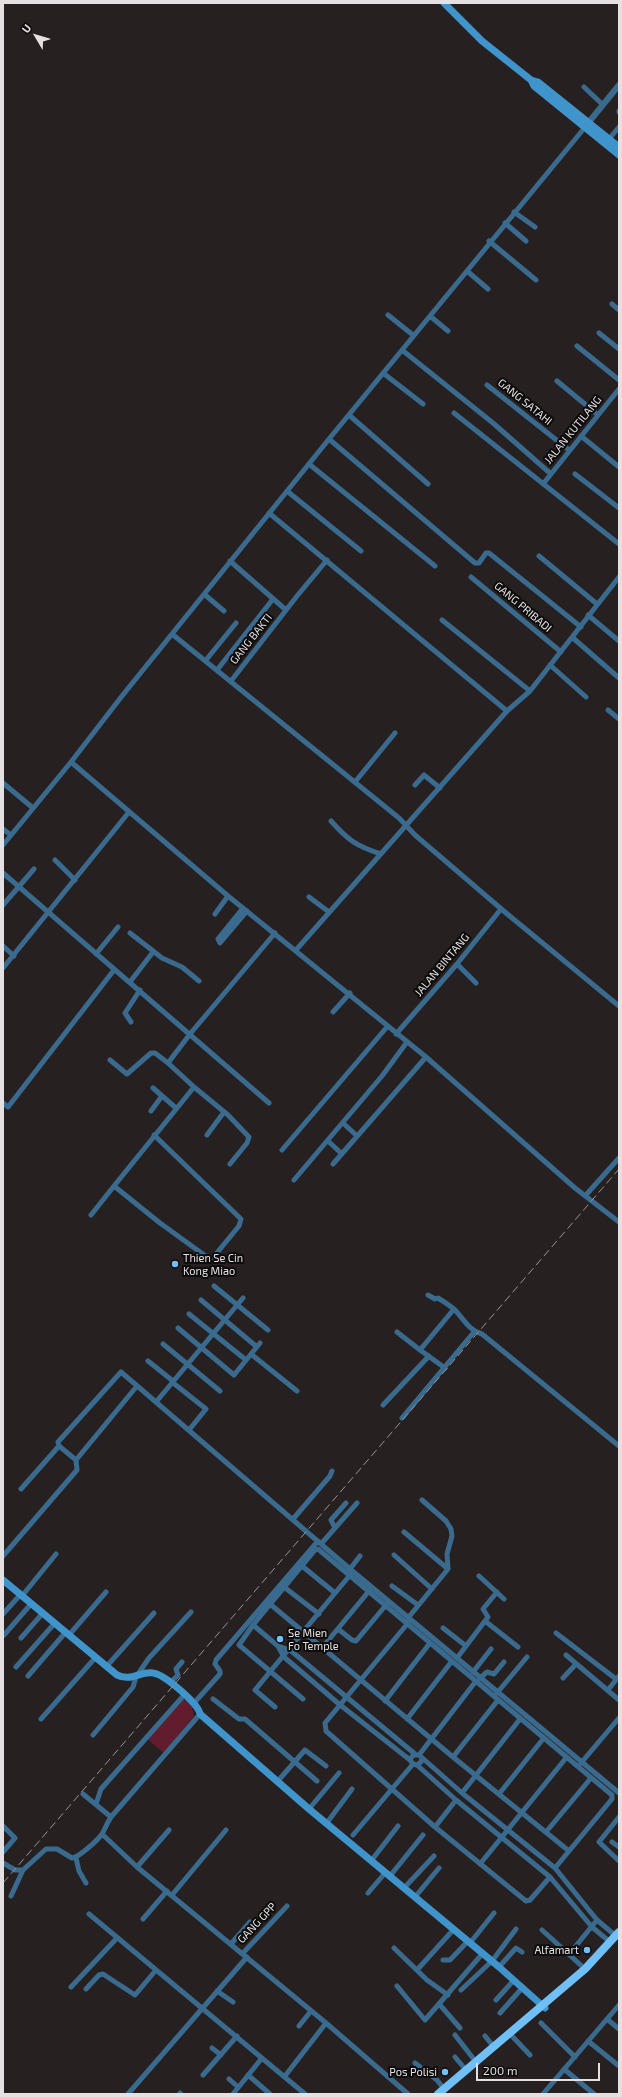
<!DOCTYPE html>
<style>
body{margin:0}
#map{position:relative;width:622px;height:2097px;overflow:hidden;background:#262021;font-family:"Exo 2",sans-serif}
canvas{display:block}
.frame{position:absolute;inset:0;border:4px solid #e5e1e2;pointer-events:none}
.north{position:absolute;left:16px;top:16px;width:40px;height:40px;-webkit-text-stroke:3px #0d0b0b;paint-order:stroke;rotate:308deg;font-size:11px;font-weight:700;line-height:16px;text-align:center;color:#e5e1e2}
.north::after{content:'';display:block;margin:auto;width:14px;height:18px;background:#e5e1e2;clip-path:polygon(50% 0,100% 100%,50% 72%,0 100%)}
.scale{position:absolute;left:476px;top:2063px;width:124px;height:18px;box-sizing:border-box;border:2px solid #e5e1e2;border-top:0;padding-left:5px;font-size:12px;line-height:14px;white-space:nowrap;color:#e5e1e2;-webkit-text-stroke:3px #0d0b0b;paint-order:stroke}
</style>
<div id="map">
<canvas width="622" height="2097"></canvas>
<div class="frame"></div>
<div class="north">U</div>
<div class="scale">200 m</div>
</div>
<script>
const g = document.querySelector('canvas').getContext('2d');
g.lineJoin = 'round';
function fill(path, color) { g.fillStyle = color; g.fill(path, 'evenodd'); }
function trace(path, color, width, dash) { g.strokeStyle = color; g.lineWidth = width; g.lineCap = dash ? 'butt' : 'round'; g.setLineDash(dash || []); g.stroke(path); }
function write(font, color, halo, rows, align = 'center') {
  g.font = font + ' "Exo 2",sans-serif'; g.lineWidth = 4; g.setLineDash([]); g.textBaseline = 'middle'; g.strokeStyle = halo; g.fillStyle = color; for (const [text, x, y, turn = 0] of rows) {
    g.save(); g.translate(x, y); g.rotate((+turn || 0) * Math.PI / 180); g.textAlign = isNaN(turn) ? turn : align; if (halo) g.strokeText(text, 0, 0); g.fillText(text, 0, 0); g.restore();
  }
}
fill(new Path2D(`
 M183 1698 192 1706 194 1716 164 1753 146 1738Z`), '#611d2e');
trace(new Path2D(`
 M584 87 603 105
 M619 111V112
 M609 139 619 127
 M514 212 535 227
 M505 223 526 241
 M489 241 536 280
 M467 271 488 289
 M612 304 619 310
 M388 315 413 335
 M430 316 448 331
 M599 333 619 349
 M577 346 619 380
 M402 350 493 423 551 474
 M383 373 423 404
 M557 381 598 415
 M487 385 569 450
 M454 413 619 544
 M349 415 428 484
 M581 436 619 467
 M329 439 475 563H479L486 553H489L581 627
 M309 464 435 566
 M575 474 619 508
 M543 484 619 389
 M287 491 361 551
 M269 513 507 711
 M539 556 597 604
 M230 561 286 610
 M471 577 561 652
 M204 594 224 611
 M588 615 619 641
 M442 620 530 691
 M172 634 399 818 415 835 506 913 619 1006
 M573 638 619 678
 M206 660 236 623
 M550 665 586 697
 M217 670 273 599
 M231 681 297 596 327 560
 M608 710 619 719
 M71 762 228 896 426 1057 575 1188 619 1222
 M355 782 395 733
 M3 783 33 808
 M415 785 424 775 440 788
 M331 821C348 840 356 846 381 854
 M3 829 11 835
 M3 845 71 762 122 696 329 439 586 126
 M55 860 75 880
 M3 873 269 1103
 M309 897 329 912
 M3 905 34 869
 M243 908 218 939 220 943 247 911
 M215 914 228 896
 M130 933 162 958 182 967 199 981
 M3 946 14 956
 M296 950 507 711 530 691 619 577
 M96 954 118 927
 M457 964 476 983
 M3 968 129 812
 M130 982 153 952
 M333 1012 350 993
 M131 1022 125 1013 140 990
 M396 1034 457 964 501 909
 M110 1060 127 1074 151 1053H155L168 1063
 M194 1087 228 1115 249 1137 247 1143 230 1164
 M153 1088 176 1108
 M3 1103 8 1107 114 970
 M151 1111 162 1096
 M343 1123 357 1136
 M154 1135 241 1219 239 1226 211 1260 160 1223 114 1186 194 1087 168 1063 190 1034 275 933
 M207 1135 224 1112
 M328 1141 342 1154
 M282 1150 387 1027
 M333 1164 426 1057
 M294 1180 382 1076 407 1042
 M585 1196 619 1158
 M91 1215 114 1186
 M214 1286 268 1330
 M428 1295 435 1299 438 1298C443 1301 449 1305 454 1309 464 1319 468 1330 482 1334L619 1446
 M201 1300 257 1347
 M189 1314 246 1360
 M178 1328 234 1375 260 1343
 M397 1332 420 1350
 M163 1344 220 1391
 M251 1354 297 1391
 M148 1361 173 1381
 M445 1368 420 1350 454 1309
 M172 1382 206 1409 189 1430
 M156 1402 243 1298
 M383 1405 429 1356
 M402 1418 474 1332
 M76 1460 59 1446 58 1442 121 1372 350 1569 619 1793
 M21 1489 59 1446
 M293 1519 330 1476 332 1471
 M335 1528 331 1520 346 1503
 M404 1532 448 1569
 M321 1544 357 1503
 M394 1555 432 1589
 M3 1556 77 1470 76 1460 137 1386
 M302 1566 335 1593
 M350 1569 360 1556
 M479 1576 504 1599
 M392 1586 418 1605
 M284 1587 319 1614
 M22 1596 56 1554
 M270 1604 453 1757 569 1851
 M3 1614 20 1595
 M408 1618 448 1569 447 1554 452 1536 451 1529 446 1521 422 1500
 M485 1621 518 1647
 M408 1623 325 1723 326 1731 435 1827 526 1901 530 1900 550 1877
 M253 1625 278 1646 284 1657 339 1704 410 1760
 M443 1628 466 1646
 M338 1629 352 1640 356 1641 386 1605
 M556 1633 616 1679
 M4 1635 31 1604
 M69 1635 106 1592
 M21 1638 42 1614
 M278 1646 290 1650 415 1754
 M322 1648 369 1591
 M566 1655 619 1700
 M457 1658 488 1617 483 1609 497 1592
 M16 1667 54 1624
 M106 1667 154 1613
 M473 1672 491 1649
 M28 1676 65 1633
 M480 1678 487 1672 494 1674 504 1662
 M563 1678 576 1664
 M170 1683 178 1675 176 1669 182 1662
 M608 1690 619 1676
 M497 1693 527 1657
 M213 1699 239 1719H245L317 1781
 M303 1699 239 1645 253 1625 315 1550 318 1549 612 1795V1799L555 1868
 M385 1701 430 1643
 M194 1703 220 1674V1671L215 1664 216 1660 318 1541
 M275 1707 255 1690 350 1575
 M41 1719 95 1658
 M407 1719 452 1661
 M93 1735 133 1687 136 1677 149 1658 191 1612
 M419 1755 476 1681
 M453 1757 498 1700
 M422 1758 421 1762 417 1765 413 1764 410 1760 413 1755H419L462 1793 555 1868 597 1920 616 1936
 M581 1763 619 1718
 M417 1765 456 1800 550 1877 592 1927 610 1942
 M277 1782 305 1750 326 1766
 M462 1793 520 1719
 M83 1794 111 1817
 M499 1794 543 1739
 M96 1804 101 1789 185 1694
 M309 1809 339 1773
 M619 1817 599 1842 619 1861
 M326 1824 352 1789
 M3 1826 15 1838 3 1852
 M435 1827 456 1800
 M546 1832 591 1778
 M102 1834 137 1867 326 2023 408 2094
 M353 1835 413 1764
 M612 1842 619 1847
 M76 1858 79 1871 86 1883
 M371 1861 398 1826
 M3 1863 15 1870H23
 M480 1864 566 1758
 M137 1867 169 1830
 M390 1876 423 1835
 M404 1888 434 1856
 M368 1893 385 1873
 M172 1895 226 1830
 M11 1896 23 1870 46 1849H57L72 1858C78 1858 98 1840 102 1834 105 1829 107 1823 111 1817L200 1714
 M415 1897 439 1868
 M89 1914 305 2094
 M143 1919 167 1891
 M542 1930 585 1969
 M470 1943 494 1913
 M231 1944 250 1922
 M575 1947 597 1920
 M394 1948 427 1980 448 1995
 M243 1953 287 1906
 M443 1960H450L468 1941
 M499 1967 516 1948 522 1952
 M417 1970 454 1929
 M397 1986 425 2020 483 1953
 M71 1987 117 1938
 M86 1989 99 1975 103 1974 135 1995 156 1970
 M461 1990 492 1961 516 1929
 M217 1991 233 2002
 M496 2000 514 1980
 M440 2005 460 2028
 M500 2013 523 1987
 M607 2019 619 2029
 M541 2023 575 2057
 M299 2026 311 2011
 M455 2035 476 2062
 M485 2036 494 2047
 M512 2036 530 2055
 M588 2041 619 2066
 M212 2048 221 2055
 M455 2057 466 2070
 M415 2063 437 2080 444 2089
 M564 2069 594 2094
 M203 2075 237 2036
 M248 2075 270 2094
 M285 2076 326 2023
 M229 2079 238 2087
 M180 2093 181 2094
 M128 2094 247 1957
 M233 2094 262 2058
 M543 2094 619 2005`), '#3a6b8e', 5);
trace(new Path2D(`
 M589 122 619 85`), '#3a6b8e', 6);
trace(new Path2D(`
 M444 3 482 41 531 80 538 82 619 147
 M531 80 534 86 619 155
 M3 1580 117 1675C131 1682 140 1671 153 1673 164 1674 199 1704 200 1714L309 1809 499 1967 545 2008`), '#4094cc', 7);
trace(new Path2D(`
 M438 2094 585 1969 619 1932`), '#70c0f5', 8);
trace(new Path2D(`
 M3 1883 619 1169`), '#989394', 1, [8, 4]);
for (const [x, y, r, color] of [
 [175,1264,4,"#74c0f6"],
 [280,1639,4,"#74c0f6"],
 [587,1950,4,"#74c0f6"],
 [445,2072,4,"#74c0f6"]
]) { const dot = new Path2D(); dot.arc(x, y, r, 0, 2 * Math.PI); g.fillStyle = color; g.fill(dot); trace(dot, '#0d0b0b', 1.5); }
write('11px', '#e5e1e2', '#0d0b0b', [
 ["GANG SATAHI",525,402,39],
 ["JALAN KUTILANG",573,430,-51],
 ["GANG PRIBADI",523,607,40],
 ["GANG BAKTI",251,639,-52],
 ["JALAN BINTANG",442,965,-50],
 ["GANG GPP",257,1923,-47]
]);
write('11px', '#e5e1e2', '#0d0b0b', [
 ["Thien Se Cin",183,1258],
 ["Kong Miao",183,1271],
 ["Se Mien",288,1633],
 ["Fo Temple",288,1646],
 ["Alfamart",579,1950,"right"],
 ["Pos Polisi",437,2072,"right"]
], 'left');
</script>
